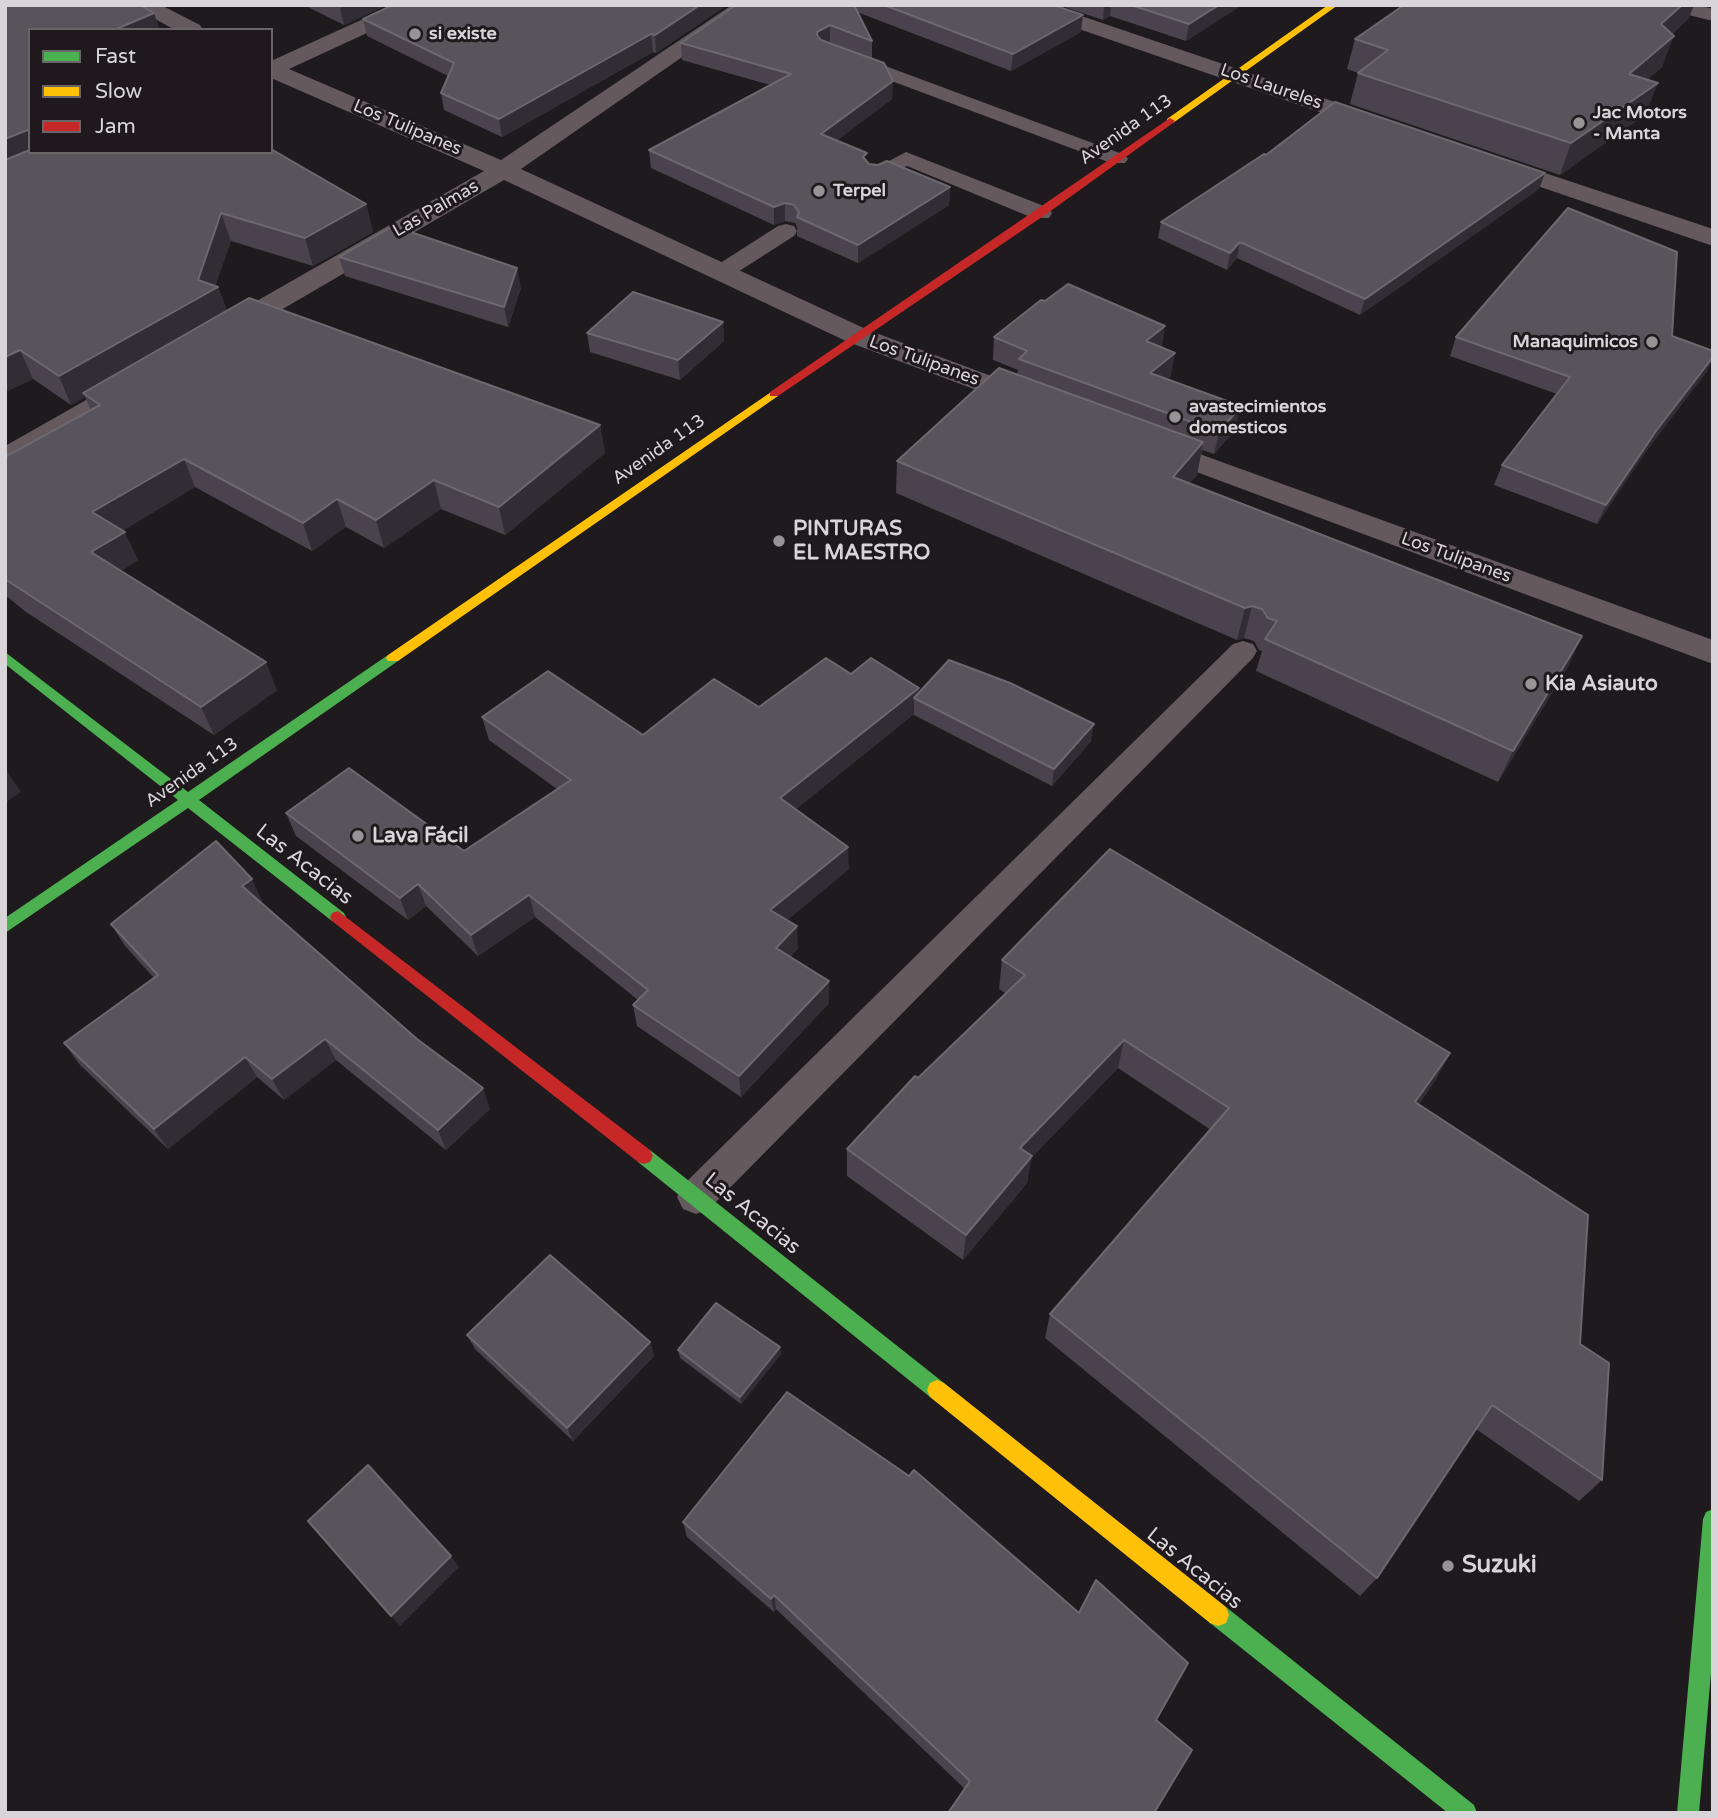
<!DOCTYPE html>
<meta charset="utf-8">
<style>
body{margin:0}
#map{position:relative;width:1718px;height:1818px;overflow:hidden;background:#1e1a1d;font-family:"Varela Round",sans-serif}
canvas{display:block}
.frame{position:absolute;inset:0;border:7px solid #d8d4d7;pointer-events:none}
.legend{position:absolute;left:28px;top:28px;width:245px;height:126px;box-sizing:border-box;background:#1f191e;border:2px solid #696468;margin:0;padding:9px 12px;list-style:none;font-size:21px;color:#d8d4d7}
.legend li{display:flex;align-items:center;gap:14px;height:35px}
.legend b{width:35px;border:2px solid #696468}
</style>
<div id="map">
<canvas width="1718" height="1818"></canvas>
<div class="frame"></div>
<ul class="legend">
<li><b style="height:9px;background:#4caf50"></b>Fast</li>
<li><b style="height:9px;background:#ffc107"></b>Slow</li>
<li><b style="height:9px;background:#c62828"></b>Jam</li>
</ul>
</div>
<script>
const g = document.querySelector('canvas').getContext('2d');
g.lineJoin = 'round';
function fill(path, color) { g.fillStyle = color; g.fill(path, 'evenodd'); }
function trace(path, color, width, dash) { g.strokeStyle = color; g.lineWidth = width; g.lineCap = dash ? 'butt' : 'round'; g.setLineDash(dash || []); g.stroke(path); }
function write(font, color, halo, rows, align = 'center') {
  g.font = font + ' "Varela Round",sans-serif'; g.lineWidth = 6; g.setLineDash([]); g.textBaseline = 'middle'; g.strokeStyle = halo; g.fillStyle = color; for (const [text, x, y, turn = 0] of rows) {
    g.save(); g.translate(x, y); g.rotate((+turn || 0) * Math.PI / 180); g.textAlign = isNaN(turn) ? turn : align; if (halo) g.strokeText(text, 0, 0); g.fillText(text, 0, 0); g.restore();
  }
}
fill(new Path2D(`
 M845 51 1125 155 1128 159 1125 163H1111L838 61 835 57 838 53Z
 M906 152 1049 208 1052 213 1049 218H1033L907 166 877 181 870 179 866 175 870 171Z
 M786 224 794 226 797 231 794 236 730 277H714L711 272 714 267 778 226Z
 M1243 641 1253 644 1257 651 1253 658 709 1209 696 1214 683 1209 677 1197 683 1185 1233 644Z`), '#64595d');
fill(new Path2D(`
 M134 5H161L200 25 203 30H175L137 9Z
 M394 5H422L419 9 289 69 501 160 732 5H757L521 169 868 330 1042 395 1046 401 1042 407 1032 410 1022 407 848 342 504 180 233 338 223 340 213 338 209 332 213 326 484 171 271 78V61Z
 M1018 5H1049L1385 119 1389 124 1385 129H1369L1021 9Z
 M1661 5H1699L1713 9V21L1664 9Z
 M1494 156 1713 229V246L1485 168 1482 163 1485 158Z
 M135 375 145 378 149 384 145 390 16 465 5 468V446L125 378Z
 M1150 436 1713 640V664L1140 451 1135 445 1140 439Z`), '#64595d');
fill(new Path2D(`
 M5 652 188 792 388 655H398L400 658 398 661 199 800 344 913 346 917 344 921H332L188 808 5 933V918L178 800 5 664Z
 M644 1148 650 1150 944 1383 947 1390 944 1397 937 1400 930 1397 638 1162 635 1156 638 1150Z
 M1713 1509V1649L1699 1813H1677L1703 1519 1706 1512Z
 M1218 1604 1226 1607 1474 1805 1477 1813H1448L1210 1623 1207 1615 1210 1607Z`), '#4caf50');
fill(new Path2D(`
 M1328 5H1338L1173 123H1167V119Z
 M774 390 778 392V396L398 661H388L386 658 388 655Z
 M937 1380 944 1383 1226 1607 1229 1615 1226 1623 1218 1626 1210 1623 930 1397 927 1390 930 1383Z`), '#ffc107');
fill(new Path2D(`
 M1170 118 1175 121 1173 123 1045 215 778 396H770V392Z
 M338 911 650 1150 653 1156 650 1162 644 1164 638 1162 332 921 330 917 332 913Z`), '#c62828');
fill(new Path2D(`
 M5 5 30 30V152L366 204 373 232 313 266 231 241 215 286 218 287 227 311 600 425 605 453 505 535 441 509 384 548 346 527 312 551 195 487 122 531 138 560 121 571 277 690 214 735 26 612 5 595V457L91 410 85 397 71 405 33 379 5 392Z
 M304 5H387L344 25Z
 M393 5H727L656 53 653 52 502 137 444 110 441 93 448 76 367 36 363 19Z
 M736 5H1053L1081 32 1011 71 857 12 872 41V58L830 43H829L892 99 837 140 869 164 950 187 949 205 858 263 797 236V227L795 223 785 221 774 225 651 168 649 150 770 85 682 60 681 43Z
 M1059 5H1242L1186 41 1110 16 1103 20Z
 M1689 18 1672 34 1662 67 1647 80 1646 114 1560 175 1350 104 1358 73 1347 69 1355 39Z
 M1266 155 1539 189 1360 315 1237 258 1227 270 1158 238 1161 222Z
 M339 257 521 288 508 327 345 276Z
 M723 322 724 341 680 380 590 352 587 333Z
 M1672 336 1707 371 1647 450 1597 524 1494 485 1502 465 1557 394 1450 356 1456 337Z
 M994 337 1162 348 1171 376 1167 379 1236 429 1214 454 1202 450 1197 475 1189 484 1582 636 1567 668 1498 782 1256 671 1262 651 1259 650 1254 641 1244 638 1237 640 896 493 897 461 1017 375 1018 370 993 360Z
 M851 674 1091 741 1052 786 914 715V714L796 809 849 869 787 920 798 948 790 957 829 981V1003L741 1097 637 1026 633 1005 638 1000 535 917 478 956 426 906 408 920 296 836 286 813 464 851 557 789 489 740 482 717 643 735 759 707Z
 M262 901 261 902 490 1109 446 1150 336 1060 284 1100 257 1077 168 1149 80 1065 64 1043 154 978 125 946 111 924Z
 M1002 960 1450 1053 1435 1081 1419 1104 1580 1344 1602 1480 1579 1501 1476 1429 1377 1578 1360 1596 1045 1338 1050 1314 1211 1130 1118 1068 1031 1158 1027 1183 963 1260 847 1176V1149L918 1078 1005 993 999 989Z
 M467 1335 650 1342 654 1356 573 1441 475 1349Z
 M678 1350 781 1354 741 1404 680 1358Z
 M683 1522 1079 1613 1188 1663 965 1789 776 1609 774 1612 687 1537Z`), '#4a434d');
fill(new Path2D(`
 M346 5H387L344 25 340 8Z
 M700 5H727L656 53 655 35Z
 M1104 5H1111L1110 16 1103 20Z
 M1219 5H1242L1186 41 1189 24Z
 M1682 5H1694L1689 18 1649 54 1661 24Z
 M154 13 160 30H114Z
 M1083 15 1081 32 1011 71 1013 54Z
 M830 25V43L818 49 817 32Z
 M651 34 653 52 502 137 499 119Z
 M1674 36 1662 67 1618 105 1629 74Z
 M893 81 892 99 822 152 821 134Z
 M1658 83 1646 114 1560 175 1571 143Z
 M30 129V152L5 171V139Z
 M1545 173 1539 189 1360 315 1365 299Z
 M950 187 949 205 858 263V245Z
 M785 203V221L774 225V207Z
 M366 204 373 232 313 266 305 238Z
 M221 213 231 241 214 289 218 287 228 315 83 393 85 397 71 405 59 376 198 280Z
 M1240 242 1237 258 1227 270 1230 253Z
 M517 268 521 288 508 327 504 307Z
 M723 322 724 341 680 380 678 360Z
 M1165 326 1162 348 1146 341Z
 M20 350 33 379 5 392V357Z
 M1175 353 1171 376 1146 396 1150 373Z
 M1713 357V359L1707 371 1647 450 1597 524 1606 505 1656 431Z
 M1241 406 1236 429 1214 454 1219 432Z
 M600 425 605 453 505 535 499 507Z
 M1203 442 1197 475 1167 510 1173 477Z
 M184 459 195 487 106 541 92 512Z
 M434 480 441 509 384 548 376 520Z
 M337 499 346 527 312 551 303 523Z
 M125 532 138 560 105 581 91 552Z
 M1252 606 1244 638 1237 640 1245 608Z
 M1582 636 1567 668 1498 782 1513 751Z
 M266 662 277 690 214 735 201 707Z
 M919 688 918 700 914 698V714L782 820 780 798Z
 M1094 724 1091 741 1052 786 1054 769Z
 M6 770 21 792 5 803V771Z
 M848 847 849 869 772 932 770 910Z
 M252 879 262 901 253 908 242 886Z
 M418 884 426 906 408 920 400 898Z
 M529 895 535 917 478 956 471 935Z
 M797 926 798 948 777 970 776 948Z
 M829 981V1003L741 1097 739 1076Z
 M325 1039 336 1060 284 1100 272 1079Z
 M1124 1040 1118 1068 1031 1158 1027 1183 963 1260 966 1235 1020 1148Z
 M1450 1053 1435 1081 1401 1129 1415 1102Z
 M245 1057 257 1077 168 1149 154 1129Z
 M483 1088 490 1109 446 1150 438 1130Z
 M650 1342 654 1356 573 1441 567 1428Z
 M780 1347 781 1354 741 1404 740 1397Z
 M451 1556 459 1567 400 1626 391 1616Z
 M774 1595 776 1609 774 1612 771 1599Z`), '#322c34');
const building = new Path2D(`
 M5 5H140L154 13 114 30H30V129L5 139Z
 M393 5H700L655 35 651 34 499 119 441 93 454 63 363 19Z
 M736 5H854L872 41 830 25 817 32V35L821 40 884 63 893 81 821 134 867 153 863 157 869 164 878 165 887 161 950 187 858 245 797 217 799 212 794 205 785 203 774 207 649 150 791 74 681 43Z
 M884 5H1053L1083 15 1013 54Z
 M1131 5H1219L1189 24Z
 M1404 5H1682L1661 24 1674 36 1629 74 1658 83 1571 143 1358 73 1388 50 1355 39Z
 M1335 102 1545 173 1365 299 1240 242 1230 253 1161 222 1264 154 1266 155Z
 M271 149 366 204 305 238 221 213 198 280 218 287 59 376 20 350 5 357V160L30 150V152H271Z
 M1568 208 1677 252 1672 336 1713 351V357L1656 431 1606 505 1502 465 1570 377 1456 337Z
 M393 226 517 268 504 307 339 257Z
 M1068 284 1165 326 1146 341 1175 353 1150 373 1241 406 1219 432 1019 359 1027 351 994 337 1041 300 1045 301Z
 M633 292 723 322 678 360 587 333Z
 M249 298 600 425 499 507 434 480 376 520 337 499 303 523 184 459 92 512 125 532 91 552 266 662 201 707 5 579V457L100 405 83 393Z
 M999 368 1203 442 1173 477 1582 636 1513 751 1265 639 1277 621 1268 618 1262 609 1252 606 1245 608 897 461Z
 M826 658 851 674 871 658 919 688 780 798 848 847 770 910 797 926 776 948 829 981 739 1076 633 1005 648 990 529 895 471 935 418 884 400 898 286 813 349 768 464 851 571 780 482 717 548 671 643 735 714 679 759 707Z
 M949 660 1010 683 1094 724 1054 769 914 698Z
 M216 841 252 879 242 886 417 1039 483 1088 438 1130 325 1039 272 1079 245 1057 154 1129 64 1043 158 975 111 924Z
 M1110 849 1450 1053 1415 1102 1588 1215 1580 1344 1609 1363 1602 1480 1492 1405 1377 1578 1050 1314 1229 1108 1124 1040 1020 1148 1032 1156 966 1235 847 1149 915 1076 918 1078 1025 975 1002 960Z
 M550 1255 650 1342 567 1428 467 1335Z
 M716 1303 780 1347 740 1397 678 1350Z
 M787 1392 909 1476 914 1470 1079 1613 1096 1580 1188 1663 1156 1720 1192 1750 1154 1813H948L970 1781 774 1595 771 1599 683 1522Z
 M368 1465 451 1556 391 1616 308 1521Z`);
fill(building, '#59535c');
trace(building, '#6d676f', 2);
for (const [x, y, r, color] of [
 [415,34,7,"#979396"],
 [1579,123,7,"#979396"],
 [819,191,7,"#979396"],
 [1652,342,7,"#979396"],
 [1175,417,7,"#979396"],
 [779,541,7,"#979396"],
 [1531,684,7,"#979396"],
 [358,836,7,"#979396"],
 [1448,1566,7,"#979396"]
]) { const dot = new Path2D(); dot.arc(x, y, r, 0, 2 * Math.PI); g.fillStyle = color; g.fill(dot); trace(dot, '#1f191e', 2.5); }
write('bold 18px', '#d8d4d7', '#1f191e', [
 ["si existe",429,34],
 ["Jac Motors",1593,113],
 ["- Manta",1593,134],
 ["Terpel",833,191],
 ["Manaquimicos",1638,342,"right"],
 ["avastecimientos",1189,407],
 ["domesticos",1189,428]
], 'left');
write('18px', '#d8d4d7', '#1f191e', [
 ["Los Laureles",1271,87,19],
 ["Los Tulipanes",407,128,23],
 ["Avenida 113",1126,130,-35],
 ["Las Palmas",436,209,-30],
 ["Los Tulipanes",924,361,20],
 ["Avenida 113",659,450,-35],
 ["Los Tulipanes",1456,558,20],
 ["Avenida 113",192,773,-35]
]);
write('bold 21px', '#d8d4d7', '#1f191e', [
 ["PINTURAS",793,529],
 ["EL MAESTRO",793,553],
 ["Kia Asiauto",1545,684],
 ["Lava Fácil",372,836]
], 'left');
write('21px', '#d8d4d7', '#1f191e', [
 ["Las Acacias",304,865,38],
 ["Las Acacias",752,1214,39],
 ["Las Acacias",1194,1569,39]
]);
write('bold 24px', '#d8d4d7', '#1f191e', [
 ["Suzuki",1462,1566]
], 'left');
</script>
